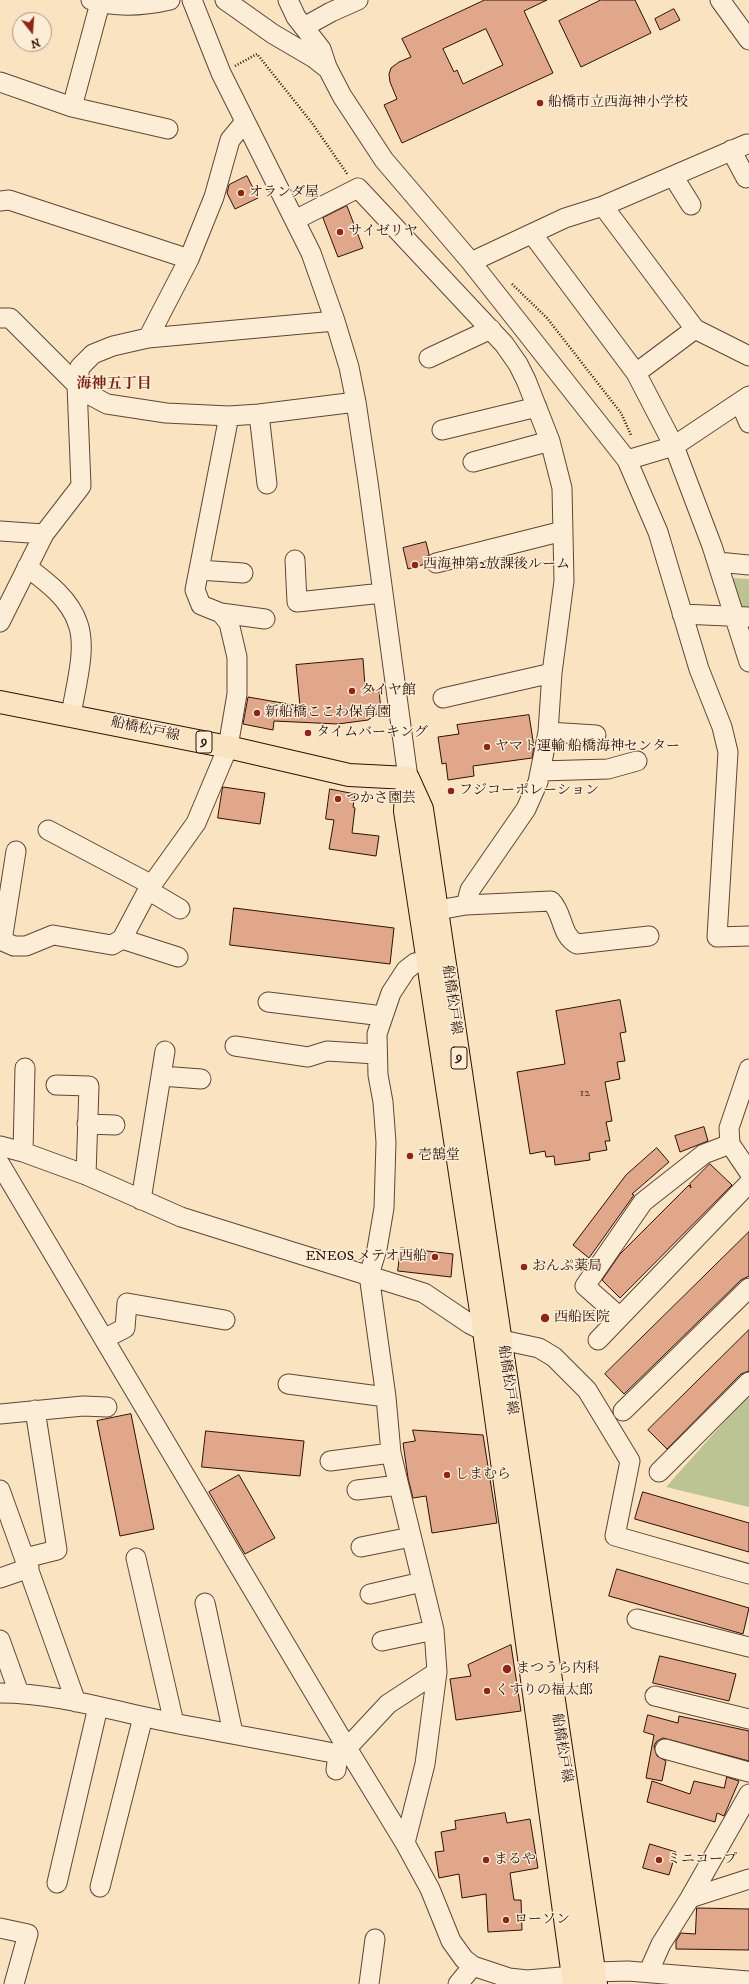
<!DOCTYPE html>
<meta charset="utf-8">
<style>
body{margin:0}
#map{position:relative;width:749px;height:1984px;overflow:hidden;background:#fae3c1;font-family:"IM FELL DW Pica",serif}
canvas{display:block}
.north{position:absolute;left:12px;top:12px;width:40px;height:40px;box-sizing:border-box;background:#fcedd7;border:1px solid #aa9583;border-radius:50%;rotate:163deg;font-size:11px;font-weight:700;line-height:16px;text-align:center;color:#2e1006}
.north::after{content:'';display:block;margin:auto;width:14px;height:18px;background:#8f2418;clip-path:polygon(50% 0,100% 100%,50% 72%,0 100%)}
</style>
<div id="map">
<canvas width="749" height="1984"></canvas>
<div class="north">N</div>
</div>
<script>
const g = document.querySelector('canvas').getContext('2d');
g.lineJoin = 'round';
function fill(path, color) { g.fillStyle = color; g.fill(path, 'evenodd'); }
function trace(path, color, width, dash) { g.strokeStyle = color; g.lineWidth = width; g.lineCap = dash ? 'butt' : 'round'; g.setLineDash(dash || []); g.stroke(path); }
function write(font, color, halo, rows, align = 'center') {
  g.font = font + ' "IM FELL DW Pica","Noto Serif JP",serif'; g.lineWidth = 3; g.setLineDash([]); g.textBaseline = 'middle'; g.strokeStyle = halo; g.fillStyle = color; for (const [text, x, y, turn = 0] of rows) {
    g.save(); g.translate(x, y); g.rotate((+turn || 0) * Math.PI / 180); g.textAlign = isNaN(turn) ? turn : align; if (halo) g.strokeText(text, 0, 0); g.fillText(text, 0, 0); g.restore();
  }
}
fill(new Path2D(`
 M735 578 749 579V613L738 608 730 581Z
 M749 1394V1507L666 1487Z`), '#bdc493');
const building = new Path2D(`
 M485 0H547L524 11 553 73 402 143 384 105 397 99 390 82 389 74 391 68 399 62 411 57 402 39ZM486 29 503 65 463 84 457 70 454 72 443 49Z
 M601 0H635L651 33 581 67 559 21Z
 M674 9 680 20 660 30 655 19Z
 M247 176 258 198 235 209 227 193 229 185Z
 M347 206 363 248 338 257 323 218Z
 M426 542 429 554 426 560 425 564 408 569 403 548Z
 M363 659 365 686 372 685 373 690H379L381 711 368 720 338 724 274 721 273 730 243 724 248 697 300 706 296 665Z
 M529 715 534 747 532 758 473 766 474 776 448 780 446 763 442 764 438 737 459 734 457 725Z
 M223 787 265 793 260 824 218 818Z
 M330 789 355 794 353 807 355 808 352 833 379 836 376 856 329 849 334 820 326 819Z
 M234 908 394 928 390 964 230 945Z
 M620 1000 626 1032 620 1033 625 1061 617 1062 620 1079 605 1082 612 1121 606 1122 610 1141H605L607 1150 589 1153 590 1160 555 1165 554 1156 546 1157 545 1151 530 1154 517 1072 565 1064 556 1011Z
 M704 1127 708 1141 680 1152 675 1136Z
 M657 1148 669 1162 632 1194 634 1195 589 1258 573 1245 626 1175Z
 M710 1164 732 1185 620 1298 602 1280 620 1254 689 1185 691 1188 690 1184Z
 M749 1232V1276L741 1280 624 1394 605 1374Z
 M401 1248 453 1254 451 1277 398 1271Z
 M749 1330V1371L741 1374 667 1449 648 1430Z
 M131 1414 154 1529 120 1536 97 1421Z
 M413 1430 483 1435 497 1523 432 1533 426 1496 413 1498 408 1478 403 1443 415 1441Z
 M206 1431 304 1441 300 1476 202 1467Z
 M239 1475 275 1538 245 1554 209 1492Z
 M643 1492 749 1523V1552L635 1519Z
 M617 1569 749 1608 743 1634 609 1596Z
 M511 1645 521 1711 456 1720 450 1679 471 1676 468 1665Z
 M660 1656 736 1674 729 1701 653 1683Z
 M648 1715 678 1723 679 1716 749 1731V1761L663 1738 657 1741 654 1746 657 1756 666 1761 662 1781 646 1778 654 1735 644 1732Z
 M727 1777 739 1781 724 1816 717 1813 715 1822 647 1802 652 1781 690 1794 694 1781 724 1788Z
 M505 1813 507 1823 530 1819 538 1868 510 1873 514 1900H521L522 1930 488 1932 486 1894 462 1898 459 1874 439 1878 435 1852 444 1851 441 1832 456 1829 455 1821Z
 M650 1844 676 1852 669 1875 643 1868Z
 M697 1908 749 1909V1950L676 1949V1941L681 1933 695 1934Z`);
fill(building, '#e0a78b');
trace(building, '#2e1006', 1);
const minor = new Path2D(`
 M91 0C117 8 144 6 170 0
 M192 0 221 73 311 253 335 321 349 367 356 402 368 482 408 778
 M225 0 273 34 314 58 328 69 342 96 384 160 471 262 627 460 658 532 699 669 722 727 728 752 717 937 749 936
 M288 0 296 17 321 49 327 67
 M720 0 749 40
 M304 27 331 12 358 0
 M0 82 72 107 168 129
 M72 107 100 3
 M731 150 746 178
 M673 176 691 205
 M0 201 9 200 189 259
 M603 206 695 329 749 356
 M295 220 358 188 504 344 518 364 526 380 550 441 562 488 564 581 552 673 548 732 538 782 526 809 470 890 466 905
 M533 235 636 373 674 446 712 546 749 662
 M471 262 565 218 603 206 747 144
 M0 318H10L77 385 90 395 107 404 166 413 229 416 259 414 356 402
 M148 338 189 259 214 197 230 140 244 123
 M429 358 491 329
 M636 373 695 329
 M740 402 749 423
 M259 414 267 484
 M442 430 537 407
 M627 460 674 446 749 396
 M473 462 550 441
 M0 531 44 534
 M295 560 297 602 383 593
 M718 562 749 565
 M436 563 563 531
 M27 567C47 582 70 599 78 624 87 649 75 689 71 715
 M199 570 243 573
 M221 613 265 619
 M682 614 749 617
 M0 622 44 534 81 486 77 385 80 367 93 354 113 346 148 338 335 321
 M443 698 552 673
 M548 732 596 735
 M541 771 608 769 637 761
 M48 830 152 885
 M148 890 180 909
 M438 910 466 905 551 901C564 914 560 935 577 944L649 936
 M122 939 178 957
 M0 940 14 946H26L53 935 112 945 122 939 148 890 196 823 228 747 237 694V657L229 623 221 613 201 605 195 590 229 416
 M2 941 16 851
 M268 1002 383 1016
 M235 1046 308 1057 327 1051 376 1054
 M749 1069 729 1128 730 1144 749 1172
 M161 1076 201 1079
 M56 1085 89 1086 86 1175
 M87 1124 115 1125
 M0 1146 23 1152 86 1175 181 1217 424 1293 470 1324 502 1340 539 1348 554 1357 587 1390 630 1461 615 1536 749 1574
 M23 1152 25 1068
 M0 1164 347 1748 405 1843 430 1889 451 1941 464 1959 473 1966 509 1978 527 1980 573 1976 595 1972 628 1971 749 1981
 M141 1200 165 1051
 M620 1317 585 1286 643 1202 704 1154 730 1144
 M104 1339 125 1328 127 1303 225 1320
 M598 1340 749 1183
 M288 1384 386 1397
 M623 1411 749 1288
 M0 1414 83 1406 107 1407
 M330 1461 391 1453
 M659 1472 749 1382
 M0 1490 76 1702
 M357 1490 399 1485
 M361 1547 411 1537
 M25 1558 57 1550 35 1410
 M136 1558 174 1723
 M0 1578 29 1568
 M370 1594 422 1582
 M205 1603 233 1733
 M637 1619 749 1647
 M0 1640 19 1693
 M382 1641 434 1630
 M0 1693C59 1693 116 1712 174 1723 229 1734 284 1743 338 1754L347 1748 388 1704 437 1672
 M655 1696 749 1719
 M665 1749 749 1772
 M336 1770 338 1754
 M405 1843 425 1764 437 1672 434 1630 391 1453 386 1397 369 1275 377 1249 384 1208 386 1142 383 1102 378 1075 377 1034 391 993 406 970 415 963 428 961
 M57 1883 98 1707
 M100 1887 143 1717
 M690 1898 749 1879
 M0 1928 28 1934 14 1984
 M649 1971 661 1944 690 1898 749 1794
 M369 1984 375 1939
 M458 1984 473 1966`);
const major = new Path2D(`
 M0 702 228 747 349 775 408 778
 M408 778 422 809 596 1984
 M407 779 405 811 484 1331 574 1984`);
trace(minor, '#614535', 21);
trace(major, '#2e1006', 24);
trace(new Path2D(`
 M235 66 257 54 312 123 348 175
 M512 284 547 318 621 413 631 435`), '#2e1006', 2.5, [1, 2]);
trace(minor, '#fcedd7', 19);
trace(major, '#fae3c1', 22);
for (const [x, y, r, color] of [
 [540,103,4,"#8f2418"],
 [241,193,4,"#8f2418"],
 [340,232,4,"#8f2418"],
 [415,565,4,"#8f2418"],
 [352,691,4,"#8f2418"],
 [257,713,4,"#8f2418"],
 [308,733,4,"#8f2418"],
 [487,747,4,"#8f2418"],
 [451,791,4,"#8f2418"],
 [338,799,4,"#8f2418"],
 [410,1156,4,"#8f2418"],
 [435,1257,4,"#8f2418"],
 [524,1267,4,"#8f2418"],
 [545,1318,5,"#8f2418"],
 [447,1475,4,"#8f2418"],
 [507,1669,5,"#8f2418"],
 [487,1691,4,"#8f2418"],
 [486,1860,4,"#8f2418"],
 [659,1860,4,"#8f2418"],
 [506,1920,4,"#8f2418"]
]) { const dot = new Path2D(); dot.arc(x, y, r, 0, 2 * Math.PI); g.fillStyle = color; g.fill(dot); trace(dot, '#fcedd7', 1.5); }
write('12px', '#5a3627', null, [
 ["12",585,1094]
]);
for (const [x, y, w] of [
 [204,742,16],
 [459,1058,16]
]) { const box = new Path2D(); box.roundRect(x - w / 2, y - 11, w, 22, 3); g.fillStyle = '#fcedd7'; g.fill(box); trace(box, '#2e1006', 1); }
write('bold 13px', '#2e1006', null, [
 ["9",204,742],
 ["9",459,1058]
]);
write('14px', '#2e1006', '#fcedd7', [
 ["船橋市立西海神小学校",548,103],
 ["オランダ屋",249,193],
 ["サイゼリヤ",348,232],
 ["西海神第2放課後ルーム",423,565],
 ["タイヤ館",360,691],
 ["新船橋ここわ保育園",265,713],
 ["タイムバーキング",316,733],
 ["ヤマト運輸 船橋海神センター",495,747],
 ["フジコーポレーション",459,791],
 ["つかさ園芸",346,799],
 ["壱鵠堂",418,1156],
 ["ENEOS メテオ西船",427,1257,"right"],
 ["おんぷ薬局",532,1267],
 ["西船医院",554,1318],
 ["しまむら",455,1475],
 ["まつうら内科",516,1669],
 ["くすりの福太郎",495,1691],
 ["まるや",494,1860],
 ["ミニコープ",667,1860],
 ["ローソン",514,1920]
], 'left');
write('14px', '#2e1006', '#fcedd7', [
 ["船橋松戸線",145,730,12],
 ["船橋松戸線",451,1000,82],
 ["船橋松戸線",507,1380,82],
 ["船橋松戸線",561,1748,81]
]);
write('bold 15px', '#7a1f14', '#fcedd7', [
 ["海神五丁目",114,385]
]);
</script>
